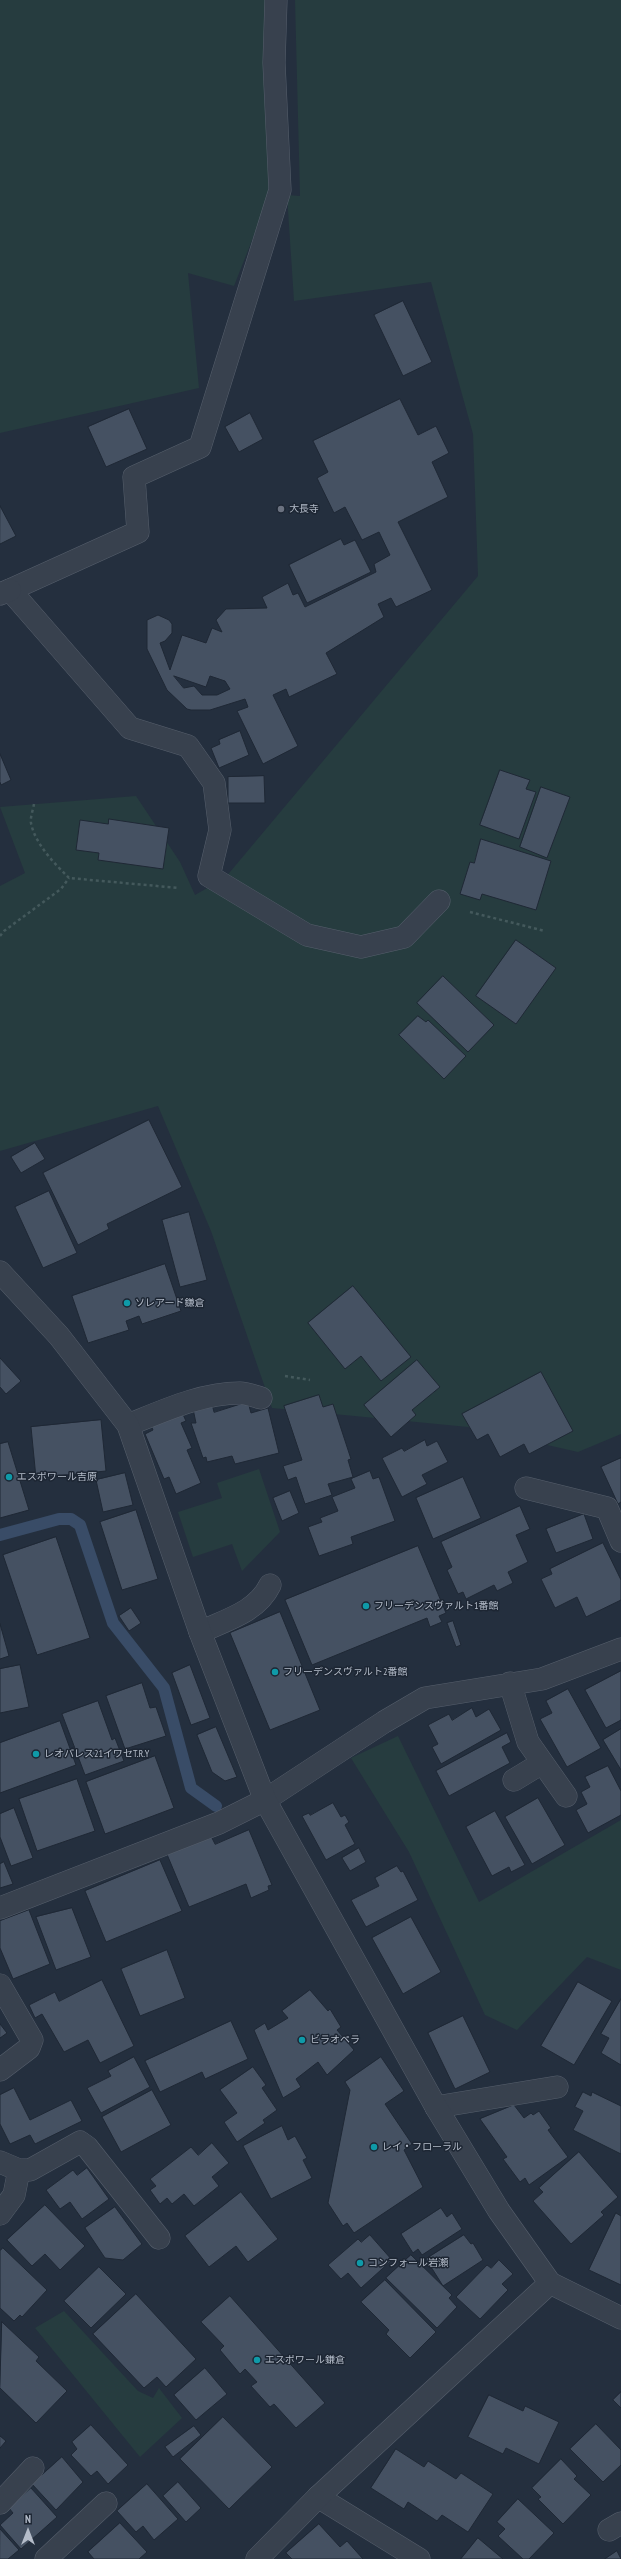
<!DOCTYPE html>
<meta charset="utf-8">
<style>
body{margin:0}
#map{position:relative;width:621px;height:2559px;overflow:hidden;background:#242f3e;font-family:"PT Sans Narrow",sans-serif}
canvas{display:block}
.north{position:absolute;left:8px;top:2511px;width:40px;height:40px;-webkit-text-stroke:3px #1d2633;paint-order:stroke;rotate:0deg;font-size:11px;font-weight:700;line-height:16px;text-align:center;color:#b4bcc9}
.north::after{content:'';display:block;margin:auto;width:14px;height:18px;background:#b4bcc9;clip-path:polygon(50% 0,100% 100%,50% 72%,0 100%)}
</style>
<div id="map">
<canvas width="621" height="2559"></canvas>
<div class="north">N</div>
</div>
<script>
const g = document.querySelector('canvas').getContext('2d');
g.lineJoin = 'round';
function fill(path, color) { g.fillStyle = color; g.fill(path, 'evenodd'); }
function trace(path, color, width, dash) { g.strokeStyle = color; g.lineWidth = width; g.lineCap = dash ? 'butt' : 'round'; g.setLineDash(dash || []); g.stroke(path); }
function write(font, color, halo, rows, align = 'center') {
  g.font = font + ' "PT Sans Narrow","Noto Sans JP",sans-serif'; g.lineWidth = 3; g.setLineDash([]); g.textBaseline = 'middle'; g.strokeStyle = halo; g.fillStyle = color; for (const [text, x, y, turn = 0] of rows) {
    g.save(); g.translate(x, y); g.rotate((+turn || 0) * Math.PI / 180); g.textAlign = isNaN(turn) ? turn : align; if (halo) g.strokeText(text, 0, 0); g.fillText(text, 0, 0); g.restore();
  }
}
fill(new Path2D(`
 M0 0H287L271 192 234 286 188 273 199 388 0 433Z
 M295 0H621V1434L578 1452 468 1427 272 1408 211 1231 158 1106 0 1151V886L25 873 0 807 136 796 180 862 195 895 225 878 478 576 473 434 431 282 294 301 287 195 300 196Z
 M259 1469 280 1532 242 1571 232 1544 193 1557 178 1512 222 1498 217 1483Z
 M398 1736 479 1902 621 1820V1970L587 1957 517 2030 485 2015 409 1852 351 1758Z
 M64 2311 138 2391 153 2398 159 2388 182 2418 140 2457 35 2328Z`), '#263c3f');
trace(new Path2D(`
 M0 1535 59 1519H71L80 1525 113 1623 164 1688 191 1788 216 1806`), '#394c67', 12);
const building = new Path2D(`
 M403 301 432 362 403 376 374 315Z
 M400 399 418 435 436 426 449 453 432 462 448 497 398 522 432 590 396 607 391 598 378 604 384 617 326 653 337 674 289 697 286 689 273 695 298 746 263 764 237 711 248 707 245 699 210 710H191L187 709 167 690 147 649V620L158 615 169 620 172 624V633L165 641 160 643 170 670 182 635 206 643 212 628 222 632 216 620 226 609 267 608 262 597 288 583 293 595 298 593 305 607 376 572 374 564 390 555 379 532 362 540 345 507 334 513 317 478 328 472 313 441ZM174 676 206 687 210 676 225 681 230 689 217 695H202L194 686 184 688Z
 M129 409 147 449 106 467 88 427Z
 M250 413 263 439 239 452 225 427Z
 M0 506 16 536 0 544Z
 M341 539 344 545 355 540 371 572 307 603 289 565Z
 M240 731 249 755 219 768 211 748 220 744 219 740Z
 M0 754 11 780 1 785 0 782Z
 M500 770 530 780 526 789 536 792 519 839 480 825Z
 M264 776 265 803H228V777Z
 M541 787 570 797 547 858 520 847Z
 M109 819 169 828 163 869 98 860 99 853 76 850 80 820 108 824Z
 M481 839 551 861 536 910 482 894 480 900 460 894 470 862 474 863Z
 M516 940 556 968 516 1024 476 996Z
 M443 976 494 1025 468 1052 417 1003Z
 M418 1016 426 1022 428 1020 466 1056 444 1079 399 1035Z
 M149 1120 182 1187 107 1224 109 1229 78 1245 43 1173Z
 M35 1143 45 1159 21 1173 11 1157Z
 M49 1191 77 1253 43 1268 15 1207Z
 M189 1212 207 1280 180 1287 162 1220Z
 M165 1264 181 1311 142 1324 139 1316 126 1321 129 1330 88 1343 72 1296Z
 M353 1286 411 1357 381 1381 361 1356 345 1369 308 1323Z
 M0 1358 21 1381 6 1394 0 1387Z
 M417 1360 440 1387 412 1410 416 1415 391 1437 364 1405Z
 M541 1372 573 1431 529 1454 524 1444 500 1457 488 1434 477 1440 462 1414Z
 M319 1395 323 1407 333 1404 351 1459 348 1460 353 1477 328 1484 332 1495 305 1504 296 1477 288 1480 283 1466 302 1460 284 1406Z
 M248 1402 251 1413 268 1408 279 1453 235 1464 232 1456 207 1462 206 1457 203 1458 191 1423H196L193 1409 212 1404 214 1412Z
 M181 1410 186 1421 181 1423 192 1448 187 1450 201 1483 176 1494 169 1477 164 1479 145 1434 153 1430 150 1423Z
 M101 1420 106 1471 36 1478 31 1427Z
 M425 1440 427 1446 437 1441 448 1462 422 1475 427 1484 402 1497 382 1458 402 1448 404 1451Z
 M8 1442 29 1510 0 1518V1444Z
 M621 1458V1502L618 1504 601 1467Z
 M370 1471 373 1479 379 1477 395 1521 351 1537 353 1544 319 1556 308 1527 322 1522 320 1518 338 1511 332 1497 355 1488 351 1479Z
 M125 1473 133 1505 103 1512 96 1480Z
 M463 1477 481 1518 433 1539 416 1498Z
 M290 1491 299 1513 282 1521 273 1498Z
 M520 1506 530 1529 516 1535 528 1562 508 1572 513 1583 497 1591 494 1585 466 1599 463 1592 458 1594 447 1570 452 1567 441 1542Z
 M136 1510 158 1579 122 1590 100 1522Z
 M584 1514 593 1539 556 1553 546 1529Z
 M56 1537 90 1638 37 1655 3 1555Z
 M603 1543 621 1580V1600L586 1617 577 1597 555 1608 541 1579 552 1574 550 1569Z
 M418 1546 446 1613 439 1616 442 1622 430 1627 427 1618 312 1665 285 1600Z
 M131 1608 141 1623 129 1631 119 1616Z
 M280 1612 320 1710 270 1730 230 1633Z
 M453 1621 461 1645 456 1647 447 1623Z
 M0 1624 9 1656 0 1659Z
 M20 1665 29 1707 0 1713V1669Z
 M190 1665 210 1718 191 1725 172 1673Z
 M621 1671V1720L606 1728 585 1690Z
 M142 1683 150 1708 156 1707 166 1736 125 1749 106 1696Z
 M568 1689 601 1748 567 1767 540 1719 552 1713 546 1701Z
 M98 1701 112 1740 115 1738 124 1761 85 1775 62 1714Z
 M472 1708 476 1717 489 1709 501 1730 441 1764 432 1747 438 1744 428 1725 449 1714 452 1720Z
 M60 1721 76 1765 0 1793V1743Z
 M216 1727 237 1777 225 1781 212 1772 197 1735Z
 M621 1729V1770L603 1740Z
 M507 1733 511 1742 502 1747 510 1763 449 1796 436 1771Z
 M155 1756 174 1808 105 1834 86 1782Z
 M608 1766 621 1791V1815L588 1833 576 1810 587 1804 581 1792 590 1787 585 1777Z
 M77 1779 95 1831 37 1851 19 1799Z
 M538 1798 565 1845 532 1864 505 1817Z
 M333 1803 341 1817 345 1815 349 1822 345 1825 355 1844 326 1860 302 1816 309 1813 310 1815Z
 M14 1808 33 1858 11 1866 0 1837V1814Z
 M495 1811 525 1865 511 1872 509 1867 492 1876 466 1827Z
 M249 1830 272 1885 268 1886 269 1890 251 1898 246 1884 189 1907 166 1852 210 1834 215 1844Z
 M359 1848 366 1862 350 1871 342 1858Z
 M160 1860 182 1911 106 1942 85 1891Z
 M4 1862 13 1884 0 1888V1864Z
 M397 1866 401 1872 403 1871 418 1900 366 1927 351 1900 379 1886 375 1878Z
 M72 1908 91 1957 56 1970 36 1917Z
 M29 1910 50 1964 13 1979 0 1948V1921Z
 M411 1917 441 1972 403 1994 372 1938Z
 M167 1950 185 1998 140 2016 121 1969Z
 M102 1980 134 2046 100 2063 88 2040 64 2052 42 2014 35 2018 29 2005 55 1992 59 2001Z
 M578 1982 612 2001 574 2065 541 2046Z
 M310 1990 328 2011 330 2009 341 2027 337 2030 354 2050 327 2075 318 2062 296 2079 301 2087 283 2098 254 2030 265 2023 268 2030 288 2018 282 2011Z
 M621 1999V2065L601 2053 609 2038 601 2034Z
 M463 2016 490 2072 455 2089 428 2033Z
 M231 2021 248 2059 205 2079 202 2072 160 2092 145 2061Z
 M0 2024 7 2033 0 2038Z
 M134 2057 150 2087 101 2113 87 2088 111 2076 108 2071Z
 M381 2057 404 2091 385 2104 412 2144 404 2150 423 2187 354 2233 347 2223 343 2226 328 2203 350 2090 345 2082Z
 M253 2067 266 2085 262 2088 277 2110 263 2120 265 2123 237 2142 224 2122 237 2113 220 2090Z
 M14 2088 30 2120 71 2100 82 2121 35 2144 30 2135 10 2144 0 2124V2095Z
 M152 2090 171 2125 121 2152 102 2117Z
 M583 2092 591 2096 592 2092 621 2106V2154L573 2130 583 2111 575 2107Z
 M514 2105 524 2118 531 2113 533 2115 539 2111 551 2128 548 2130 568 2157 529 2185 525 2178 520 2182 503 2159 507 2157 480 2119Z
 M282 2126 288 2140 295 2136 307 2158 303 2160 312 2178 271 2199 243 2146Z
 M212 2143 229 2163 212 2177 219 2186 194 2206 184 2194 172 2204 167 2198 160 2204 150 2190 156 2186 150 2179 191 2147 198 2155Z
 M579 2152 618 2197 601 2212 604 2215 571 2244 533 2201 543 2192 539 2188Z
 M87 2168 109 2199 82 2219 70 2202 60 2209 46 2190 73 2170 77 2175Z
 M241 2192 278 2239 248 2262 236 2246 209 2267 185 2236Z
 M45 2205 85 2246 60 2270 45 2254 32 2266 7 2240Z
 M115 2207 142 2244 123 2260 105 2258 85 2228Z
 M441 2208 447 2217 452 2213 462 2229 422 2255 418 2249 413 2253 401 2234Z
 M616 2213 621 2216V2285L589 2270Z
 M370 2235 392 2260 361 2288 348 2273 341 2279 328 2265 358 2239 361 2242Z
 M464 2235 471 2244 473 2243 483 2260 443 2286 426 2259Z
 M3 2248 47 2290 22 2317 20 2315 14 2321 0 2308V2251Z
 M411 2255 452 2295 449 2298 457 2307 437 2328 386 2278Z
 M499 2260 513 2274 502 2284 508 2290 480 2319 456 2297 487 2265 491 2268Z
 M99 2267 126 2294 91 2328 64 2301Z
 M385 2280 436 2332 410 2358 386 2334 389 2330 361 2302Z
 M136 2294 196 2359 166 2387 157 2377 144 2388 93 2334Z
 M230 2296 325 2403 296 2428 274 2404 270 2407 251 2386 257 2382 245 2369 240 2374 220 2350 224 2346 201 2322Z
 M2 2322 39 2357 36 2361 67 2391 36 2423 0 2388Z
 M205 2368 227 2394 196 2420 174 2395Z
 M621 2392V2408L613 2400Z
 M489 2395 523 2411 525 2406 559 2422 539 2464 506 2448 503 2454 468 2437Z
 M223 2417 272 2467 229 2509 180 2459Z
 M596 2424 621 2450V2465L603 2482 570 2449Z
 M91 2425 128 2465 108 2484 97 2471 91 2476 71 2455 77 2449 72 2442Z
 M194 2426 201 2435 173 2457 165 2447Z
 M0 2436 6 2441 0 2448Z
 M396 2449 424 2467 428 2461 456 2479 461 2473 493 2494 468 2532 442 2515 437 2521 408 2502 404 2509 371 2488Z
 M62 2457 83 2482 56 2510 32 2484Z
 M561 2459 577 2476 574 2479 591 2495 563 2524 538 2499 541 2497 532 2488Z
 M178 2482 201 2508 186 2522 163 2496Z
 M147 2484 178 2519 154 2540 143 2526 136 2532 117 2511Z
 M31 2488 57 2517 21 2549 0 2525 13 2513 9 2508Z
 M518 2499 554 2533 529 2559H523L498 2536 505 2529 497 2522Z
 M120 2523 147 2552 139 2559H94L88 2552Z
 M319 2524 340 2547 347 2541 363 2559H292L286 2553Z
 M0 2529 19 2550 8 2559H0Z
 M478 2538 503 2559H461Z
 M617 2551 621 2559H605Z`);
fill(building, '#455162');
trace(building, '#1f2835', 1);
const lane = new Path2D(`
 M276 0 274 63 280 190 200 447 134 477 138 532 10 590 130 728 188 746 214 783 220 830 209 876 307 935 361 947 404 937 439 901
 M128 1425C163 1411 201 1393 240 1393 246 1393 254 1396 261 1398
 M526 1488 607 1508 621 1541
 M200 1632C226 1620 257 1612 270 1585
 M510 1683 528 1742 566 1796
 M514 1780 542 1763
 M265 1800 384 1722 425 1698 542 1679 621 1649
 M0 1985 32 2040 29 2048 0 2070
 M436 2107 557 2087
 M0 2162 19 2170H30L80 2142 87 2147 159 2238
 M0 2214 14 2195 19 2170
 M318 2497 419 2559
 M0 2503 33 2468
 M609 2530 621 2523
 M46 2559 106 2503`);
const street = new Path2D(`
 M0 594 10 590
 M0 1272 59 1336 128 1425 200 1632 265 1800 436 2107 499 2211 550 2283 621 2318
 M0 1908 219 1823 265 1800
 M257 2559 318 2497 550 2283`);
trace(lane, '#565f6c', 23);
trace(street, '#565f6c', 23);
trace(new Path2D(`
 M34 804C33 810 30 818 31 823 35 844 55 864 69 878L179 888
 M470 912 545 931
 M0 936 4 931 61 889 69 878
 M285 1376 310 1380`), '#44595c', 2.5, [3, 3]);
trace(lane, '#38414e', 22);
trace(street, '#38414e', 22);
for (const [x, y, r, color] of [
 [281,509,4,"#6b7280"],
 [127,1303,4,"#0f9aa8"],
 [9,1477,4,"#0f9aa8"],
 [366,1606,4,"#0f9aa8"],
 [275,1672,4,"#0f9aa8"],
 [36,1754,4,"#0f9aa8"],
 [302,2040,4,"#0f9aa8"],
 [374,2147,4,"#0f9aa8"],
 [360,2263,4,"#0f9aa8"],
 [257,2360,4,"#0f9aa8"]
]) { const dot = new Path2D(); dot.arc(x, y, r, 0, 2 * Math.PI); g.fillStyle = color; g.fill(dot); trace(dot, '#1d2633', 1.5); }
write('10px', '#b4bcc9', '#1d2633', [
 ["大長寺",289,509],
 ["ソレアード鎌倉",135,1303],
 ["エスポワール吉原",17,1477],
 ["フリーデンスヴァルト1番館",374,1606],
 ["フリーデンスヴァルト2番館",283,1672],
 ["レオパレス21イワセT.R.Y",44,1754],
 ["ビラオペラ",310,2040],
 ["レイ・フローラル",382,2147],
 ["コンフォール岩瀬",368,2263],
 ["エスポワール鎌倉",265,2360]
], 'left');
</script>
